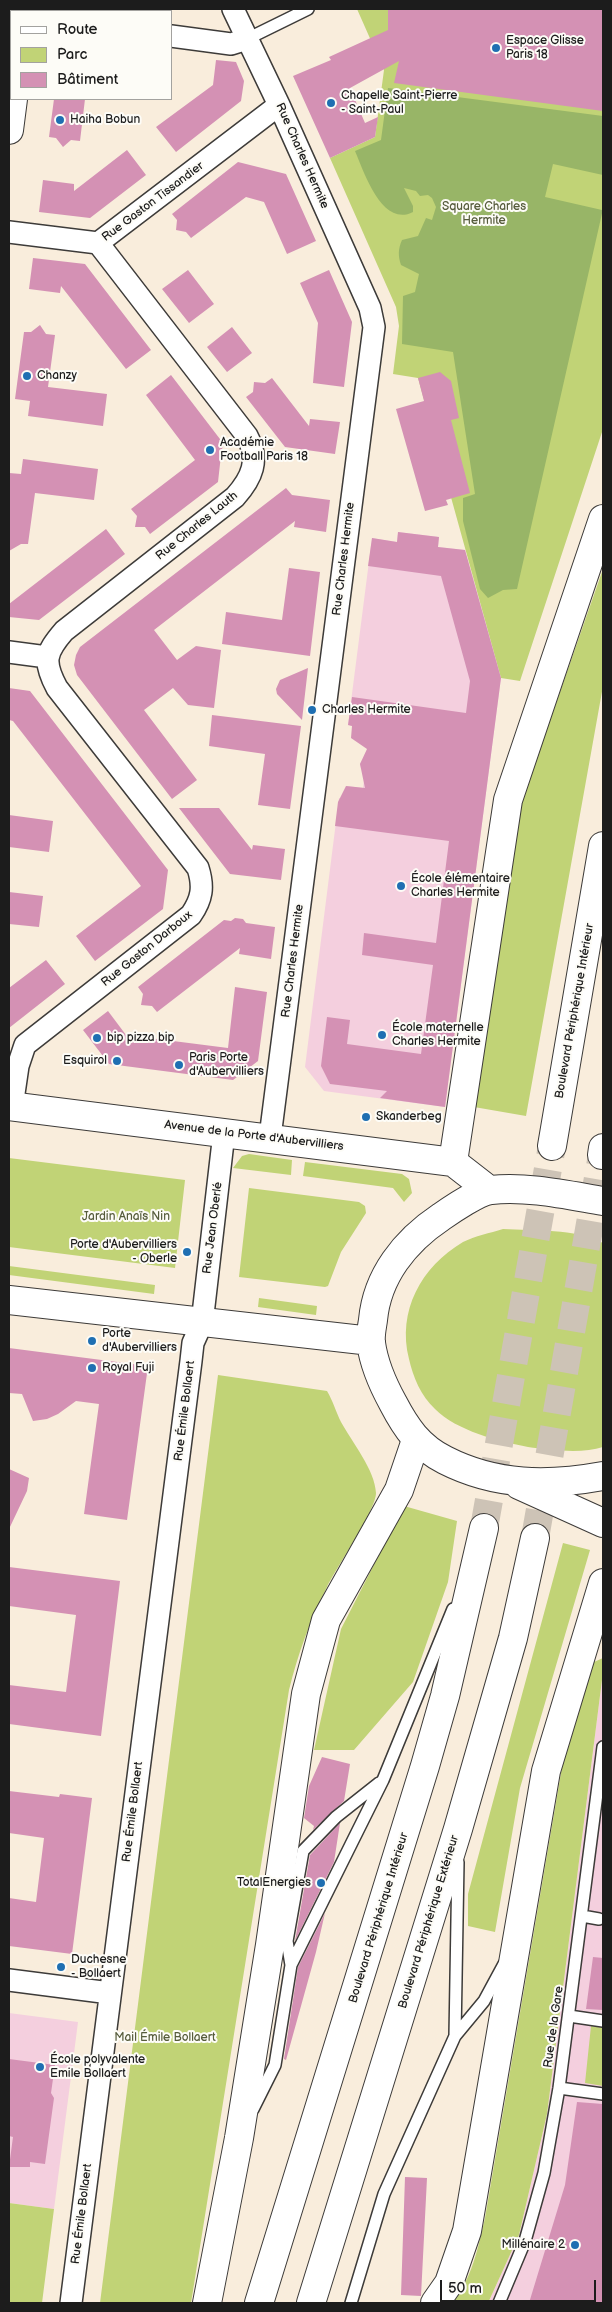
<!DOCTYPE html>
<meta charset="utf-8">
<style>
body{margin:0}
#map{position:relative;width:612px;height:2312px;overflow:hidden;background:#f9eddc;font-family:"Balsamiq Sans",sans-serif}
canvas{display:block}
.frame{position:absolute;inset:0;border:10px solid #1c1c1c;pointer-events:none}
.legend{position:absolute;left:10px;top:10px;width:162px;height:90px;box-sizing:border-box;background:#fdfcf7;border:1px solid #a3a29f;margin:0;padding:6px 9px;list-style:none;font-size:15px;color:#1c1c1c}
.legend li{display:flex;align-items:center;gap:10px;height:25px}
.legend b{width:25px;border:1px solid #a3a29f}
.scale{position:absolute;left:440px;top:2280px;width:156px;height:22px;box-sizing:border-box;border:2px solid #1c1c1c;border-top:0;padding-left:6px;font-size:15px;line-height:18px;white-space:nowrap;color:#1c1c1c;-webkit-text-stroke:4px #fdfcf7;paint-order:stroke}
</style>
<div id="map">
<canvas width="612" height="2312"></canvas>
<div class="frame"></div>
<ul class="legend">
<li><b style="height:6px;background:#fff"></b>Route</li>
<li><b style="height:14px;background:#c1d376"></b>Parc</li>
<li><b style="height:14px;background:#d491b4"></b>Bâtiment</li>
</ul>
<div class="scale">50 m</div>
</div>
<script>
const g = document.querySelector('canvas').getContext('2d');
g.lineJoin = 'round';
function fill(path, color) { g.fillStyle = color; g.fill(path, 'evenodd'); }
function trace(path, color, width, dash) { g.strokeStyle = color; g.lineWidth = width; g.lineCap = dash ? 'butt' : 'round'; g.setLineDash(dash || []); g.stroke(path); }
function write(font, color, halo, rows, align = 'center') {
  g.font = font + ' "Balsamiq Sans",sans-serif'; g.lineWidth = 4; g.setLineDash([]); g.textBaseline = 'middle'; g.strokeStyle = halo; g.fillStyle = color; for (const [text, x, y, turn = 0] of rows) {
    g.save(); g.translate(x, y); g.rotate((+turn || 0) * Math.PI / 180); g.textAlign = isNaN(turn) ? turn : align; if (halo) g.strokeText(text, 0, 0); g.fillText(text, 0, 0); g.restore();
  }
}
fill(new Path2D(`
 M398 532 439 537 438 547 465 550 501 678 445 1107 324 1091 305 1067 339 798H343L347 786 363 788 365 771 361 768 360 764 362 760 366 758 369 742 352 726 348 725 372 538 397 542Z
 M603 1672V2303H488L519 2235 547 2114Z
 M9 2013 78 2022 54 2209 9 2203Z`), '#f4cfde');
fill(new Path2D(`
 M357 9H603V429L520 681 501 678 418 378 393 374 399 326 396 307 330 158 375 137 384 70Z
 M603 569V686L526 1116 474 1107 518 812Z
 M249 1154 292 1160 291 1175 233 1168 242 1156Z
 M9 1158 185 1180 175 1268 9 1247Z
 M305 1162 402 1174 409 1179 412 1193 404 1202 393 1188 303 1176Z
 M249 1188 359 1202 365 1206 366 1213 341 1252 328 1286 325 1287 239 1277Z
 M503 1229C535 1231 574 1228 603 1243V1447C582 1454 550 1450 528 1447 498 1441 457 1431 435 1409 421 1396 413 1377 409 1359 397 1311 421 1267 463 1242 475 1236 490 1233 503 1229Z
 M9 1266 155 1285 154 1294 9 1275Z
 M259 1298 317 1306 316 1315 258 1307Z
 M218 1375 327 1391C333 1401 336 1412 341 1422 352 1442 375 1470 376 1493 376 1510 336 1568 327 1587 310 1620 298 1654 289 1690L191 2303H100Z
 M404 1506 457 1521 448 1582 413 1682 354 1750H314L341 1629Z
 M563 1543 590 1550 520 1788 495 1932 468 1926V1894Z
 M603 1658V1672L547 2114 519 2235 488 2303H452C472 2279 478 2248 485 2218L562 1767 594 1662Z
 M591 2026 603 2028V2086L585 2083Z
 M9 2203 54 2209 42 2303H9Z`), '#c1d376');
fill(new Path2D(`
 M388 88 603 116V175L553 164 545 197 602 210 603 206V209L517 589 503 590 488 598 480 589 463 521V498L475 494 453 352 402 344 403 296 415 292 419 274 401 265C398 256 398 249 402 240L418 236 426 218 432 220 436 207 432 198 428 195 420 196 416 191 404 188 413 206V212C382 228 364 172 355 151L381 140Z`), '#98b567');
fill(new Path2D(`
 M388 9H603V111L394 83 399 61 350 88 365 123 378 117 375 137 330 158 293 76 331 60 329 57 388 30Z
 M216 60 236 62 244 81 241 101 176 152 156 127 213 85Z
 M54 99H85L80 141 71 140 63 147 56 138 49 137Z
 M127 150 146 175 90 218 39 212 43 180 74 184V191Z
 M238 162 286 174 316 241 287 254 264 202 246 197 191 238 186 232 176 230 177 220 172 214Z
 M33 258 85 264 151 350 126 369 61 286 60 293 29 289Z
 M188 270 214 304 189 323 162 289Z
 M329 270 352 322 344 387 313 383 318 323 300 283Z
 M40 325 46 334 55 335 48 387 107 394 103 426 28 416 30 401 15 399 24 332H31Z
 M232 327 252 353 227 372 207 347Z
 M440 372 451 381 459 418 451 420 470 493 446 500 448 505 425 511 396 409 424 401 418 378Z
 M171 375 223 443 220 464 218 482 150 534 145 527H135L137 516 131 509 195 460 146 395Z
 M272 378 309 426 310 419 340 422 335 454 285 447 246 397 253 392 254 382 265 383Z
 M23 459 98 469 94 500 35 493 28 544H21L9 551V473L21 474Z
 M286 488 292 495 330 500 326 532 294 527 295 521 154 630 177 660 196 646 221 650 214 708 188 705 173 688 144 710 197 780 172 799 77 675 74 665 76 655 80 647Z
 M106 529 125 554 39 620 9 617V604Z
 M398 532 439 537 438 547 465 550 501 678 445 1107 380 1098 387 1091 330 1084 321 1066 327 1017 350 1020 347 1044 421 1054 433 965 362 955 364 933 436 943 449 841 335 826 338 802 346 786 365 788 360 764 367 749 351 738 352 726 348 725 352 697 466 713 470 681 441 576 368 566 372 538 397 542Z
 M289 568 320 572 310 656 222 644 226 612 282 620Z
 M308 668 302 720 277 694 276 689 280 680Z
 M9 688 30 691 168 870 163 909 95 961 76 936 141 886 13 721 9 720Z
 M212 715 301 726 290 809 258 805 265 754 209 746Z
 M179 808H219L252 850 253 845 285 849 281 880 230 874Z
 M9 815 53 821 49 852 9 847Z
 M9 892 43 896 39 927 9 924Z
 M235 918 243 919 246 923 275 927 271 959 239 954 240 948 157 1012 152 1006 141 1005 143 994 138 987 224 920 231 921Z
 M46 960 65 984 9 1028V988Z
 M235 987 267 992 258 1061 233 1080 109 1064 83 1030 108 1011 126 1035 228 1048Z
 M9 1348 148 1366 127 1520 84 1514 99 1404 76 1401 58 1414 47 1419 33 1421 22 1394 9 1393Z
 M9 1469 29 1478 27 1491 9 1529Z
 M9 1567 120 1581 101 1736 9 1724V1685L66 1692 76 1615 9 1606Z
 M322 1757 350 1764 344 1801 313 1830 314 1826 304 1818 309 1786Z
 M9 1791 59 1797 60 1794 92 1798 72 1954 9 1946V1898L36 1902 44 1838 9 1833Z
 M340 1823 334 1862 295 1941 310 1855Z
 M325 1913 316 1952 286 2060 284 2059 298 1967Z
 M593 1957 603 1958V2010L586 2009Z
 M9 2059 55 2065 51 2093 54 2098 45 2164 30 2162V2167H9L13 2137 9 2136Z
 M577 2102 603 2104V2303H529L565 2185Z
 M405 2177 427 2178 421 2296 401 2295Z`), '#d491b4');
trace(new Path2D(`
 M484 1528 552 1146
 M535 1538 602 1155`), '#cdc3b6', 28, [28, 14]);
const lane = new Path2D(`
 M247 39 308 9
 M582 1916 599 1919
 M291 1965 287 1941 303 1851 336 1817 379 1783
 M569 2016 603 2021
 M455 2036 458 1862
 M559 2088 603 2094
 M253 2109 275 2065 291 1965 383 1780 453 1609
 M351 2303 384 2194 455 2036 484 2001 504 1964
 M499 2303 525 2241 544 2173 559 2088 603 1747`);
const street = new Path2D(`
 M233 9 279 105 370 308 374 327 270 1137
 M171 36 231 44 247 39
 M9 232 98 243 279 105
 M9 652 47 657
 M12 1107 18 1066 25 1045 191 915C202 899 204 887 198 868L57 688C43 662 45 653 64 631L235 497C252 478 260 460 247 436L98 243
 M9 1980 110 1993
 M71 2303 191 1361 193 1343 202 1323 224 1133`);
const primary = new Path2D(`
 M24 11 25 9
 M9 130 13 99
 M9 1106 453 1162 489 1190
 M603 1201C567 1195 527 1186 491 1190 479 1191 451 1210 441 1217 405 1241 377 1276 373 1320 372 1327 370 1336 371 1343 374 1365 382 1383 393 1403 406 1428 419 1447 445 1460 496 1486 548 1486 603 1476
 M9 1300 371 1341
 M519 1485 603 1523`);
const highway = new Path2D(`
 M552 1146 603 846
 M602 1155 603 1148
 M453 1162 508 800 603 519
 M207 2303 239 2138 270 1945 306 1694 326 1620 399 1490 416 1440
 M259 2303 425 1766 445 1696 484 1528
 M311 2303 458 1829 513 1638 535 1538
 M435 2303 449 2283 467 2231 546 1771 603 1583`);
trace(lane, '#3d3b39', 14);
trace(street, '#3d3b39', 24);
trace(primary, '#3d3b39', 30);
trace(highway, '#3d3b39', 30);
trace(lane, '#fff', 11);
trace(street, '#fff', 21);
trace(primary, '#fff', 28);
trace(highway, '#fff', 28);
for (const [x, y, r, color] of [
 [496,48,5,"#1f6fb2"],
 [331,103,5,"#1f6fb2"],
 [60,120,5,"#1f6fb2"],
 [27,376,5,"#1f6fb2"],
 [210,450,5,"#1f6fb2"],
 [312,710,5,"#1f6fb2"],
 [401,886,5,"#1f6fb2"],
 [382,1035,5,"#1f6fb2"],
 [97,1038,5,"#1f6fb2"],
 [117,1061,5,"#1f6fb2"],
 [179,1065,5,"#1f6fb2"],
 [366,1117,5,"#1f6fb2"],
 [187,1252,5,"#1f6fb2"],
 [92,1341,5,"#1f6fb2"],
 [92,1368,5,"#1f6fb2"],
 [321,1883,5,"#1f6fb2"],
 [61,1967,5,"#1f6fb2"],
 [40,2067,5,"#1f6fb2"],
 [575,2245,5,"#1f6fb2"]
]) { const dot = new Path2D(); dot.arc(x, y, r, 0, 2 * Math.PI); g.fillStyle = color; g.fill(dot); trace(dot, '#fdfcf7', 2); }
write('12px', '#1c1c1c', '#fdfcf7', [
 ["Espace Glisse",506,41],
 ["Paris 18",506,55],
 ["Chapelle Saint-Pierre",341,96],
 ["- Saint-Paul",341,110],
 ["Haiha Bobun",70,120],
 ["Chanzy",37,376],
 ["Académie",220,443],
 ["Football Paris 18",220,457],
 ["Charles Hermite",322,710],
 ["École élémentaire",411,879],
 ["Charles Hermite",411,893],
 ["École maternelle",392,1028],
 ["Charles Hermite",392,1042],
 ["bip pizza bip",107,1038],
 ["Paris Porte",189,1058],
 ["d'Aubervilliers",189,1072],
 ["Esquirol",107,1061,"right"],
 ["Skanderbeg",376,1117],
 ["Porte d'Aubervilliers",177,1245,"right"],
 ["- Oberle",177,1259,"right"],
 ["Porte",102,1334],
 ["d'Aubervilliers",102,1348],
 ["Royal Fuji",102,1368],
 ["TotalEnergies",311,1883,"right"],
 ["Duchesne",71,1960],
 ["- Bollaert",71,1974],
 ["École polyvalente",50,2060],
 ["Emile Bollaert",50,2074],
 ["Millénaire 2",565,2245,"right"]
], 'left');
write('12px', '#1c1c1c', '#fdfcf7', [
 ["Rue Charles Hermite",302,156,66],
 ["Rue Gaston Tissandier",153,202,-37],
 ["Rue Charles Lauth",197,526,-39],
 ["Rue Charles Hermite",344,559,-83],
 ["Rue Gaston Darboux",147,949,-39],
 ["Rue Charles Hermite",293,961,-83],
 ["Boulevard Périphérique Intérieur",575,1011,-80],
 ["Avenue de la Porte d'Aubervilliers",254,1136,7],
 ["Rue Jean Oberlé",213,1228,-83],
 ["Rue Émile Bollaert",185,1411,-83],
 ["Rue Émile Bollaert",133,1812,-83],
 ["Boulevard Périphérique Intérieur",379,1918,-73],
 ["Boulevard Périphérique Extérieur",429,1922,-73],
 ["Rue de la Gare",554,2027,-82],
 ["Rue Émile Bollaert",82,2214,-83]
]);
write('12px', '#565c3c', '#fdfcf7', [
 ["Square Charles",484,207],
 ["Hermite",484,221],
 ["Jardin Anaïs Nin",126,1217],
 ["Mail Émile Bollaert",165,2038]
]);
</script>
